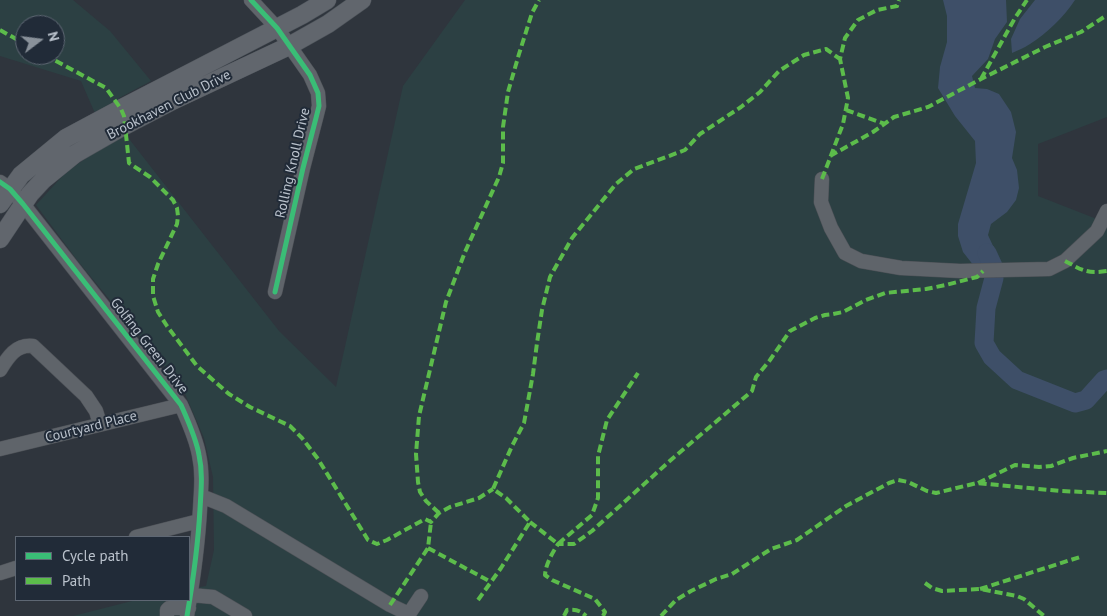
<!DOCTYPE html>
<style>
body{margin:0}
#map{position:relative;width:1107px;height:616px;overflow:hidden;background:#2f353d;font-family:"PT Sans",sans-serif}
canvas{display:block}
.legend{position:absolute;left:15px;top:536px;width:175px;height:65px;box-sizing:border-box;background:#212b38;border:1px solid #5e6773;margin:0;padding:6px 9px;list-style:none;font-size:15px;color:#bac2cc}
.legend li{display:flex;align-items:center;gap:10px;height:25px}
.legend b{width:25px;border:1px solid #5e6773}
.north{position:absolute;left:15px;top:15px;width:50px;height:50px;box-sizing:border-box;background:#212b38;border:1px solid #5e6773;border-radius:50%;rotate:75deg;font-size:14px;font-weight:700;line-height:20px;text-align:center;color:#bac2cc}
.north::after{content:'';display:block;margin:auto;width:18px;height:22px;background:#89919a;clip-path:polygon(50% 0,100% 100%,50% 72%,0 100%)}
</style>
<div id="map">
<canvas width="1107" height="616"></canvas>
<ul class="legend">
<li><b style="height:6px;background:#3abd76"></b>Cycle path</li>
<li><b style="height:6px;background:#5cbc4b"></b>Path</li>
</ul>
<div class="north">N</div>
</div>
<script>
const g = document.querySelector('canvas').getContext('2d');
g.lineJoin = 'round';
function fill(path, color) { g.fillStyle = color; g.fill(path, 'evenodd'); }
function trace(path, color, width, dash) { g.strokeStyle = color; g.lineWidth = width; g.lineCap = dash ? 'butt' : 'round'; g.setLineDash(dash || []); g.stroke(path); }
function write(font, color, halo, rows, align = 'center') {
  g.font = font + ' "PT Sans",sans-serif'; g.lineWidth = 4; g.setLineDash([]); g.textBaseline = 'middle'; g.strokeStyle = halo; g.fillStyle = color; for (const [text, x, y, turn = 0] of rows) {
    g.save(); g.translate(x, y); g.rotate((+turn || 0) * Math.PI / 180); g.textAlign = isNaN(turn) ? turn : align; if (halo) g.strokeText(text, 0, 0); g.fillText(text, 0, 0); g.restore();
  }
}
fill(new Path2D(`
 M0 0H73L110 31 151 81 119 98 126 135 279 331 336 387 403 86 465 0H1107V117L1038 144V196L1107 223V616H73L136 600H189V589L206 586 214 550 213 477 204 438 183 389 77 260 36 205 67 171 112 141 94 111 81 81 0 56ZM25 25H55V55H25Z`), '#2c4043');
fill(new Path2D(`
 M943 0H1006L1007 22 995 39 988 59 972 76 975 88 987 89 999 94 1011 112 1016 132 1012 158 1017 170 1019 188 1016 200 1007 212 991 224 988 235 999 259 997 266H974L963 252 958 236V224L976 163 975 141 955 116 938 88 940 67 947 42V16Z
 M1035 0H1075C1064 17 1047 33 1030 44 1024 48 1018 50 1012 53L1011 39 1020 19Z`), '#3e4f68');
trace(new Path2D(`
 M987 253 993 266 994 278 986 308 984 343 992 357 1017 380 1075 403 1086 400 1104 380 1107 379`), '#3e4f68', 19);
const minor = new Path2D(`
 M251 0 277 28 310 75 318 93 319 106 316 118 303 168 275 292
 M822 179 821 202 831 228 845 253 861 261 901 268 960 271 1049 269 1065 261 1097 231 1107 211
 M0 182 10 189 23 204 181 405C188 421 196 438 199 455 203 473 201 491 200 509 198 545 193 581 187 616
 M0 370C8 357 16 344 33 346L86 396 96 411 100 424
 M0 449 181 405
 M201 496 226 506 390 605 409 614 421 596
 M136 537 199 521
 M0 573 16 568
 M191 595 213 597 245 616
 M167 616V610L169 608H189`);
const major = new Path2D(`
 M0 204 21 175 66 138 122 108 302 15 327 0
 M0 239 30 194 43 180 75 154 122 127 172 101 289 46 328 24 362 0`);
trace(minor, '#4d5157', 15);
trace(major, '#4c5259', 19);
trace(minor, '#5f646a', 14);
trace(major, '#61666d', 18);
trace(new Path2D(`
 M0 30 25 44
 M45 55 106 88 121 109 124 116 129 163 150 177 173 200 177 208 178 216 177 224 158 264 153 279V296L158 312 167 326 197 366 229 394 250 407 290 426 302 438 318 459 368 540 377 544 387 540 425 519 431 522 439 513 450 507 479 498 493 489
 M981 79 1015 18 1027 0
 M846 110 885 124
 M830 156 873 132 894 117 928 107 981 79 1045 47 1081 32 1107 15
 M822 179 843 124 848 98 840 59 845 38 858 20 877 10 897 6 899 0
 M1065 261C1082 270 1086 274 1107 271
 M978 483 1015 465 1039 467 1051 466 1073 458 1107 451
 M439 513 426 501 420 492 418 482 416 454 419 416 446 302 465 252 499 177 503 163V127L508 92 519 54 532 13 539 0
 M530 522 558 544 592 515 598 498V456L607 420 638 373
 M428 548 491 582
 M925 583 932 588 942 591 980 589 1017 596 1024 599 1044 616
 M980 589 1080 557
 M478 600 501 568 530 522 506 498 493 489 512 446 524 423 533 374 537 343 542 310 550 277 572 238 616 184 634 169 685 150 700 134 741 107 760 92 779 71 804 55 826 49 840 59
 M390 605 428 548 431 522
 M564 616 567 610C575 609 580 610 586 616
 M603 616 605 612 595 599 552 580 545 575C546 563 552 554 558 544H574L592 531 672 459 718 420 752 391 756 377 770 360 790 331 815 318 825 315 833 314 843 312 866 300 885 293 926 289 946 285 977 277 983 271
 M661 616 676 600 691 591 716 579 732 574 771 549 797 540 846 506 889 483 898 480 908 482 927 491 936 493 977 483 1060 491 1107 493`), '#5cbc4b', 4, [8, 4]);
trace(new Path2D(`
 M251 0 277 28 310 75 318 93 319 106 316 118 303 168 275 292
 M0 182 10 189 23 204 181 405C188 421 196 438 199 455 203 473 201 491 200 509 198 545 193 581 187 616`), '#3abd76', 5);
write('14px', '#bac2cc', '#212b38', [
 ["Brookhaven Club Drive",169,105,-27],
 ["Rolling Knoll Drive",293,163,-77],
 ["Golfing Green Drive",149,346,52],
 ["Courtyard Place",91,427,-14]
]);
</script>
